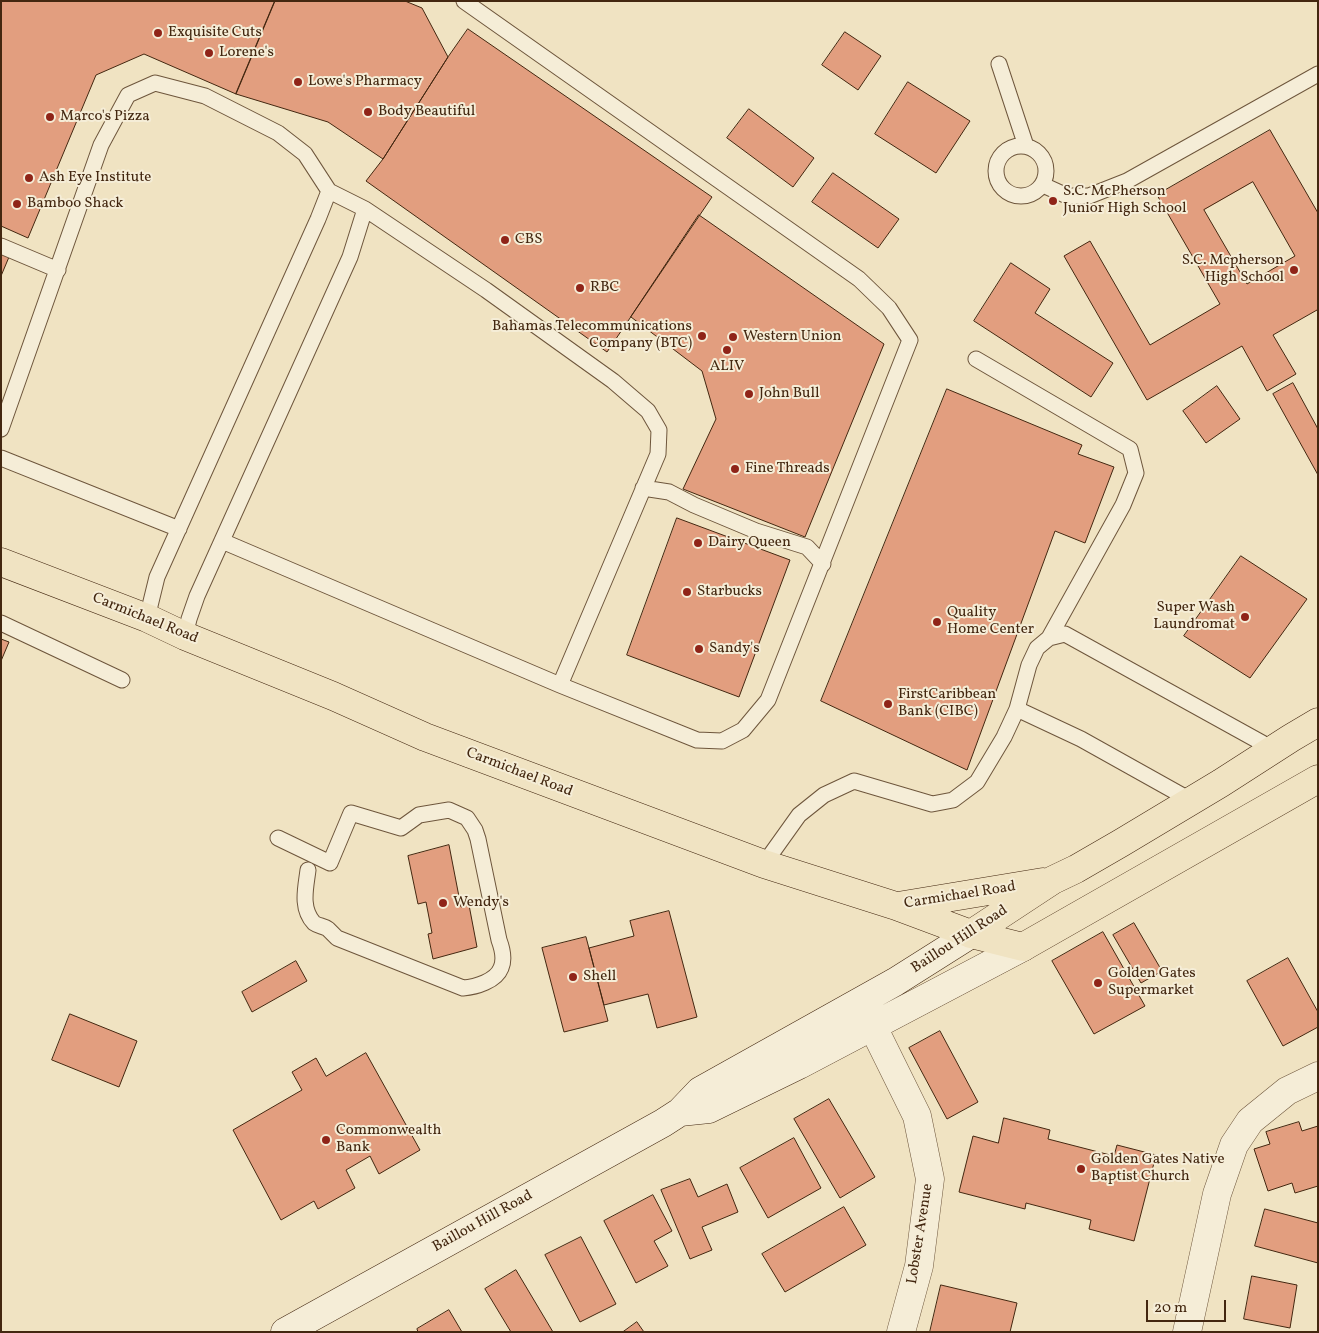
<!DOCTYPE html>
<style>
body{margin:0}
#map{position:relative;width:1319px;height:1333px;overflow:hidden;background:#f0e3c2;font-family:Vollkorn,serif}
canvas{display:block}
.frame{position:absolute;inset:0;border:2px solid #432710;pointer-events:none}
.scale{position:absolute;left:1146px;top:1300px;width:80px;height:22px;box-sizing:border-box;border:2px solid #432710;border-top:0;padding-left:6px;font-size:15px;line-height:18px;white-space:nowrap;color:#432710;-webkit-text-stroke:4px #f5edd7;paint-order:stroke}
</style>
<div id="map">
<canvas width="1319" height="1333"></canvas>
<div class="frame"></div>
<div class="scale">20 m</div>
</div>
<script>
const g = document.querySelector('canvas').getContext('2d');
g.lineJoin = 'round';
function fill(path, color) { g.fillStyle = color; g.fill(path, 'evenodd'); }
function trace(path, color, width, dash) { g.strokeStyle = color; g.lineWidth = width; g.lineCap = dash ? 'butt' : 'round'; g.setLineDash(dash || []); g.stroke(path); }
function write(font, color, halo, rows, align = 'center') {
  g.font = font + ' Vollkorn,serif'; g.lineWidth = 4; g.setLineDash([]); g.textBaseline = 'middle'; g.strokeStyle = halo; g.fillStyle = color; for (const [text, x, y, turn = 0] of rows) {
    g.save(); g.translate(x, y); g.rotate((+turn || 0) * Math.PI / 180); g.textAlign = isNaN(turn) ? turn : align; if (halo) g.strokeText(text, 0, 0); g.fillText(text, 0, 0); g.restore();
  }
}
const building = new Path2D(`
 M1 1H275L236 94 144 54 96 75 28 238 1 226Z
 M275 1H405L422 8 448 57 383 159 328 122 236 94Z
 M468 29 712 197 607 352 366 181 383 159 448 57Z
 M845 32 881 56 858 90 822 65Z
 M908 82 970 121 936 173 875 134Z
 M749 109 814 158 793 187 727 138Z
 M1270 130 1318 213V312L1317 310 1273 335 1296 374 1267 391 1242 346 1147 400 1064 256 1090 241 1150 345 1220 304 1157 195ZM1253 182 1295 256 1247 284 1204 210Z
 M833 173 899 219 878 248 812 202Z
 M699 215 884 344 805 537 683 489 716 419 702 371 631 317Z
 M1 254 9 257 1 276Z
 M1011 263 1050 289 1035 313 1113 363 1091 397 974 321Z
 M1293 383 1318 429V475L1273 394Z
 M1217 386 1240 419 1206 443 1183 411Z
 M947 389 1082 445 1078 454 1114 467 1085 543 1055 531 967 770 821 701Z
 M677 518 790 560 739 697 627 655Z
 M1241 556 1307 599 1250 678 1184 636Z
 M1 639 9 642 1 661Z
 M449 845 461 907 469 905 477 947 433 959 428 934 432 933 426 902 418 904 408 856Z
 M669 911 697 1017 657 1028 648 994 604 1005 589 948 634 936 630 921Z
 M1134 923 1162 971 1141 983 1113 935Z
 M1103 932 1145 1006 1094 1034 1052 961Z
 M586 937 608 1021 564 1032 542 948Z
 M1288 958 1318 1012V1027L1283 1046 1247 981Z
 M296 961 307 981 252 1012 242 992Z
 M70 1014 137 1041 119 1087 52 1060Z
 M940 1031 978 1102 947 1119 909 1048Z
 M366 1053 420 1150 379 1174 370 1156 346 1170 355 1188 318 1209 314 1201 281 1220 233 1130 302 1090 292 1072 316 1058 326 1076Z
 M829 1099 875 1177 840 1198 794 1119Z
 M1004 1118 1050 1130 1048 1139 1114 1156 1117 1145 1156 1155 1134 1241 1089 1229 1091 1220 1026 1203 1025 1209 959 1192 973 1136 998 1143Z
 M1299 1122 1302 1131 1318 1126V1186L1295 1193 1292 1183 1268 1191 1254 1149 1270 1144 1266 1132Z
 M794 1138 821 1188 768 1218 740 1168Z
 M690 1179 698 1197 727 1184 738 1212 702 1227 712 1250 690 1259 661 1190Z
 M653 1195 672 1231 654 1241 668 1266 636 1283 604 1221Z
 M844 1207 866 1245 785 1292 762 1254Z
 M1265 1209 1318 1223V1263L1255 1246Z
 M581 1237 616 1304 580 1322 545 1255Z
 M516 1270 553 1332H511L485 1289Z
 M1252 1276 1297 1285 1290 1328 1244 1319Z
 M941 1285 1017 1303 1010 1332H930Z
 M449 1310 462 1332H418L417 1329Z
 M637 1322 644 1332H623Z`);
fill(building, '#e29e7f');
trace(building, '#432710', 1);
const service = new Path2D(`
 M999 64 1026 146
 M996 171a25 25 0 1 1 50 0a25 25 0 1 1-50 0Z
 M1043 185 1067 196H1089L1127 181 1318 74
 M1 246 58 270
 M976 359 1130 449 1136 473 1123 505 1049 638
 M1 429 101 145 128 95 155 83 205 96 278 133 305 154 329 191 365 209 486 290 613 381 648 411 659 430 658 454 560 685
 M1 458 179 529
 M643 488 669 492 694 505 756 531 807 547 823 564
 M222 541 560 685 697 740 722 741 743 730 768 700 910 340 889 308 859 279 464 1
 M147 618 157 577 318 219 329 191
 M1 623 122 680
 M185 636 189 619 197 596 350 257 365 209
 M1017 709 1081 739 1192 801
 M278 838 330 863 351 813 401 828 419 815 449 810 467 818 475 830 478 839 499 940C502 948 505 959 501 968 496 981 476 987 463 988L337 938C334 935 331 932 328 929 324 926 318 926 314 923 300 908 306 887 308 870
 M764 864 799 815 824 795 854 781 932 804 953 800 977 782 1004 737 1017 709 1029 665 1037 648 1049 638 1065 634 1273 749`);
const minor = new Path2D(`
 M873 1027 917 1116 930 1179 919 1266 901 1332
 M1187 1332 1217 1194 1234 1145 1250 1121 1287 1091 1318 1076`);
const secondary = new Path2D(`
 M680 1112 709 1109 799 1065 1023 947
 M285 1332C411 1262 537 1192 663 1123L680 1112 700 1091 895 982 971 934`);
const primary = new Path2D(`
 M1 562 147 618 185 636 333 696 425 737 764 864 896 906 971 934 1023 947 1318 779
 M898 906 1043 882
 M971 934 1053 880 1076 869 1121 843 1221 783 1291 738 1318 722`);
trace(service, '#6e563c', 17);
trace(minor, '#6e563c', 29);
trace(secondary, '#432710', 29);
trace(primary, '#432710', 29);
trace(service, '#f5edd7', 15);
trace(minor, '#f5edd7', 28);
trace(secondary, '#f5edd7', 28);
trace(primary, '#f0e3c2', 28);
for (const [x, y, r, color] of [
 [158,33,5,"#8f2418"],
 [209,53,5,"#8f2418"],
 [298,82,5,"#8f2418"],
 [368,112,5,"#8f2418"],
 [50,117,5,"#8f2418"],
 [29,178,5,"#8f2418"],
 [1053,201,5,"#8f2418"],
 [17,204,5,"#8f2418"],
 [505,240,5,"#8f2418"],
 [1294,270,5,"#8f2418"],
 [580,288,5,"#8f2418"],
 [702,336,5,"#8f2418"],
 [733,337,5,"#8f2418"],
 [727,350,5,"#8f2418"],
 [749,394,5,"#8f2418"],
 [735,469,5,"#8f2418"],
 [698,543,5,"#8f2418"],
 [687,592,5,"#8f2418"],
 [1245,617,5,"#8f2418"],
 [937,622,5,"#8f2418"],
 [699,649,5,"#8f2418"],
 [888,704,5,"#8f2418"],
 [443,903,5,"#8f2418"],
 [573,977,5,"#8f2418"],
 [1098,983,5,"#8f2418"],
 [326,1140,5,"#8f2418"],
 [1081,1169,5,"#8f2418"]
]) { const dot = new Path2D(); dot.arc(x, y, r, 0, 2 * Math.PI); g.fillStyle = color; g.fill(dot); trace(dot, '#f5edd7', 2); }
write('15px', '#432710', '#f5edd7', [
 ["Exquisite Cuts",168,33],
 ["Lorene's",219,53],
 ["Lowe's Pharmacy",308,82],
 ["Body Beautiful",378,112],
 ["Marco's Pizza",60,117],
 ["Ash Eye Institute",39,178],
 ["S.C. McPherson",1063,192],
 ["Junior High School",1063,209],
 ["Bamboo Shack",27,204],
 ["CBS",515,240],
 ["S.C. Mcpherson",1284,261,"right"],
 ["High School",1284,278,"right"],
 ["RBC",590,288],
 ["Bahamas Telecommunications",692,327,"right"],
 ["Company (BTC)",692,344,"right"],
 ["Western Union",743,337],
 ["ALIV",727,367,"center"],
 ["John Bull",759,394],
 ["Fine Threads",745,469],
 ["Dairy Queen",708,543],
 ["Starbucks",697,592],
 ["Super Wash",1235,608,"right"],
 ["Laundromat",1235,625,"right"],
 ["Quality",947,613],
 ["Home Center",947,630],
 ["Sandy's",709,649],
 ["FirstCaribbean",898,695],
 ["Bank (CIBC)",898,712],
 ["Wendy's",453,903],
 ["Golden Gates",1108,974],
 ["Supermarket",1108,991],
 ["Shell",583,977],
 ["Commonwealth",336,1131],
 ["Bank",336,1148],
 ["Golden Gates Native",1091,1160],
 ["Baptist Church",1091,1177]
], 'left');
write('15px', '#432710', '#f5edd7', [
 ["Carmichael Road",145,619,22],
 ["Carmichael Road",519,773,21],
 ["Carmichael Road",960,896,-9],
 ["Baillou Hill Road",960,940,-33],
 ["Baillou Hill Road",483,1222,-29],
 ["Lobster Avenue",921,1234,-81]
]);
</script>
